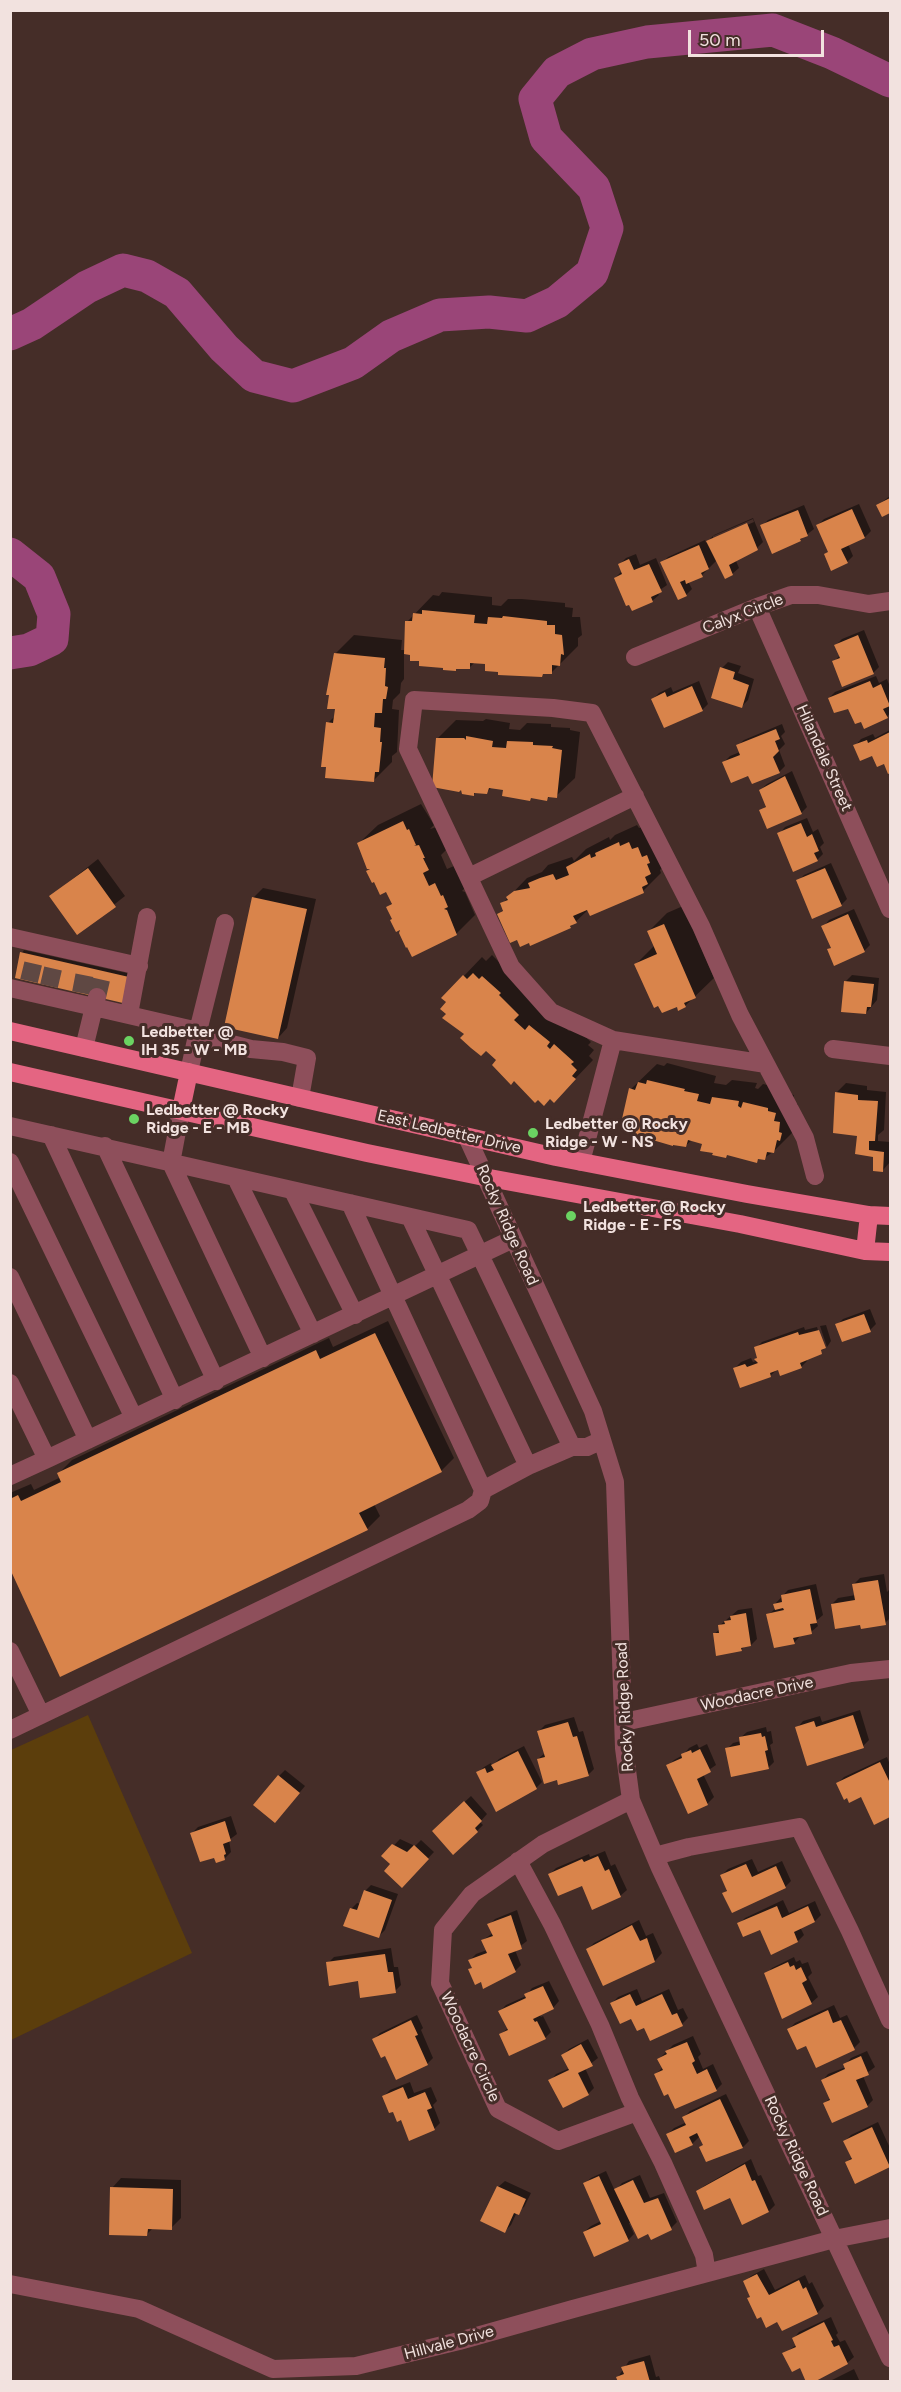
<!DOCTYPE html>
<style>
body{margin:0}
#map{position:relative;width:901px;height:2392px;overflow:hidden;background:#452d28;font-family:Figtree,sans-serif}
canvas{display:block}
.frame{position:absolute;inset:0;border:12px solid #f2e2df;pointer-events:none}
.scale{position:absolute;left:688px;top:30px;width:136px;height:27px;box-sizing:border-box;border:3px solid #f2e2df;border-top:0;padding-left:8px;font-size:18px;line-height:21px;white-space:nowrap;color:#f2e2df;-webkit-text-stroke:4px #452d28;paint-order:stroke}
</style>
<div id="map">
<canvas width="901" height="2392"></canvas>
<div class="frame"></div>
<div class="scale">50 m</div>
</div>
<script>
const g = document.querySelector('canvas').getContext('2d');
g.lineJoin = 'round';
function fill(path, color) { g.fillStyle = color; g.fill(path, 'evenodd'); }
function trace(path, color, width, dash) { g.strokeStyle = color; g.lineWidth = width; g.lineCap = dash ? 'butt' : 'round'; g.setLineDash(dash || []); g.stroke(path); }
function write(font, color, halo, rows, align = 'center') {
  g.font = font + ' Figtree,sans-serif'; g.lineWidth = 6; g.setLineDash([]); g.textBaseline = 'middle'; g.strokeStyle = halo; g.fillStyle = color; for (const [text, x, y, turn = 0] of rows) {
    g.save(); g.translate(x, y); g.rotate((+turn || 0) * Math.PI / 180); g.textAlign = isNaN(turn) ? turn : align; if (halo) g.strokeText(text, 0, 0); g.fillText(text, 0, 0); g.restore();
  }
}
fill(new Path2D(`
 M88 1715 192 1953 11 2040V1750Z`), '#5c3e0c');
fill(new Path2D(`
 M890 496V511L883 515 878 505Z
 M859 504 871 531 865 537 848 544 853 556 847 562 829 551 818 525 824 519Z
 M804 505 814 529 800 540 762 526 768 520Z
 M753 518 763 542 757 548 736 561 739 568 732 574 717 560 702 575 688 581 692 589 686 595 662 563 668 557 705 540 706 543 714 535ZM753 519 754 522 713 539V536Z
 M636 554 640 565 656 558 667 585 657 592 659 595 652 601 615 578 621 572 620 564 626 558Z
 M442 592 492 597V605L501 606 508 599H522L565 603V607L573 608 572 617H580L582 635 578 638V646L551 673 545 672 542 675 500 670 487 663 475 662 469 668 445 666 420 660 412 653H404V679L401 683 400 693 393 700 392 709 399 710 397 752 392 756V762L373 781 328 723 336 715 335 654 354 635 402 640 401 650H405L407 622 433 595 439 596Z
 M864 630 879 667 873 673 834 662 840 655 836 645 842 639Z
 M728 662 741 666 738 673 754 679 748 700 742 706 722 668Z
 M876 676 879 683 887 679 890 687V713L887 717 861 720 849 707 829 698 835 692Z
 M699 681 708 704 702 710 653 699 659 693 671 687 673 692Z
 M486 719 510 723 509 729 520 730 527 723 551 724V727L570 728V730L580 732 575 778 556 796H550L547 799 532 797 530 799 505 788 492 787 487 792H476L474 794 438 738 456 720 483 721Z
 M782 724 785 732 781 736 785 744 779 750 785 766 779 772 749 774 724 762 730 756 740 752 737 746 744 740Z
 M890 730V771L889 772 885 762 855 746 861 739 873 734 875 738Z
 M792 771 807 807 801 813 761 811 767 805 760 790 767 784Z
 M421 804 434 825 430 829 437 827 446 850 441 855 447 869 454 866 466 887 462 891 465 892 475 915 456 934 408 945 403 927 393 919 388 907 393 902 387 890 368 871 373 866 359 843 378 825Z
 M807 818 813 832 818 829 824 843 820 847 823 854 817 860 779 834 785 827Z
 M637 825 639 828 647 825 665 865 660 870 661 873 643 891 588 910 570 927 531 944 499 914 504 909 502 904 527 878 542 872 548 865 572 857 574 861 586 849 609 837 610 840 615 835Z
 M98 859 125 896 78 933 51 896Z
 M831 863 847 899 841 905 798 881 804 875Z
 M263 888 316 899 287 1028 278 1038 225 1026 254 897Z
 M683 906 714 978 685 1006 677 1005 636 964 655 945 649 931 667 913Z
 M854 909 870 945 864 951 829 950 832 946 823 927 829 920Z
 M24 950 131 974 126 998 22 953Z
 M492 955 564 1027 569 1031 574 1027 591 1042 588 1045 594 1050 589 1056 593 1060 554 1101 466 1034 448 1014V1002L443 998 482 957 486 961Z
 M852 975 879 978 877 1000 866 1013 846 981Z
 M667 1063 716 1076 714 1083 726 1085 732 1080 757 1083 755 1088 758 1089 763 1084 786 1089 785 1093 794 1095 792 1103 798 1104 792 1133 773 1152 764 1158H759L756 1161 692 1140 685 1146 635 1133 630 1120 631 1089 657 1064 664 1066Z
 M846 1083 867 1086V1090L886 1092 884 1130 878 1135V1141L890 1142V1162L883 1170 874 1156 857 1153 858 1135 836 1093Z
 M870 1309 876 1324 870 1330 837 1325 843 1319Z
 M388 1321 454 1458 441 1471 374 1504 380 1516 367 1529 10 1565V1493L31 1484 34 1490 61 1477 59 1473 72 1460 329 1338 333 1347Z
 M826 1325 831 1341 827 1347 820 1326Z
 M804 1327 805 1330 817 1327 824 1349 806 1358 807 1361 801 1367 779 1368 770 1376 735 1368 741 1362 751 1358 753 1362 759 1360 756 1348 762 1342Z
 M884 1574 887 1592 890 1589V1618L885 1623H861L832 1604 838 1598 856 1595 854 1584 860 1578Z
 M816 1584 823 1615 816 1621 818 1626 811 1632 800 1636 794 1643 768 1615 776 1608 775 1604 788 1590Z
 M752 1608 757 1639 751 1645 745 1646 741 1650 714 1634 720 1629 719 1626 738 1610Z
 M860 1710 869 1740 863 1746 797 1728 803 1721 820 1716 822 1722Z
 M574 1717 579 1732 583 1731 594 1769 588 1775 558 1778 538 1759 545 1753 539 1731 545 1725Z
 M766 1727 767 1732 771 1731 773 1743 770 1745 774 1762 768 1768 727 1749 733 1743 741 1741 740 1738 747 1732Z
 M697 1744 699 1748 707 1744 716 1765 703 1774 714 1797 708 1803 689 1812 668 1766 674 1760 683 1755 689 1748Z
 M524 1746 542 1782 536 1788 478 1773 484 1767 491 1763 492 1766 499 1759Z
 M887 1757 890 1765V1815L875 1823 862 1795 838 1783 844 1777Z
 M285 1770 305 1786 281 1815 279 1776Z
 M471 1796 487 1814 480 1822 483 1825 477 1831 440 1825Z
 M231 1816 237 1834 229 1840 231 1852 225 1858 215 1856 192 1833 198 1827Z
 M400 1839 415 1846 421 1840 434 1852 402 1886 392 1863 384 1856Z
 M605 1851 611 1866 615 1864 627 1890 620 1896 550 1874 556 1868 589 1854 590 1857Z
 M752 1859 758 1872 782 1861 791 1881 785 1887 724 1893 728 1889 722 1875 728 1869Z
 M371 1885 398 1894 385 1930 379 1936 351 1909 357 1903 361 1904 365 1891Z
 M783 1900 789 1913 815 1901 821 1915 815 1921 800 1927 804 1935 798 1941 761 1928 739 1924 745 1918Z
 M517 1910 527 1941 515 1950 521 1965 515 1971 481 1980 470 1970 473 1967 470 1960 476 1954 487 1950 483 1940 493 1933 489 1925 495 1919Z
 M639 1920 646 1936 653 1933 662 1953 655 1961 588 1949 594 1943Z
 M391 1948 394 1967H398L401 1985 395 1991 359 1980 328 1963 334 1957Z
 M794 1957 796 1962 800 1960 802 1964 808 1962 812 1973 808 1977 818 1997 811 2003 766 1974 772 1968Z
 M549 1981 559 2001 553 2008 539 2014 541 2017 543 2016 551 2032 545 2038 501 2034 508 2028 500 2011 506 2005 526 1996 532 1988Z
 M637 1989 642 2001 669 1989 678 2010 683 2008 688 2018 682 2024 644 2026 612 2003 618 1997Z
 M834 2005 840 2018 847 2015 860 2042 854 2048 806 2044 789 2029 795 2023Z
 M417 2015 423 2028 421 2030 433 2058 427 2064 386 2054 374 2039 380 2033Z
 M693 2036 701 2054 698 2057 703 2069 713 2064 722 2084 716 2090 669 2092 656 2074 662 2068 659 2059 673 2045Z
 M588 2039 598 2058 585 2068 594 2088 588 2094 550 2081 556 2074 570 2068 563 2055 569 2049Z
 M867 2051 875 2067 863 2076 873 2100 867 2106 825 2103 830 2098 822 2081 828 2074 846 2067 845 2065 851 2058Z
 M410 2082 414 2093 431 2087 437 2101 433 2105 440 2123 434 2129 402 2118 384 2096 390 2090Z
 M726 2094 749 2141 743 2147 704 2144 700 2136 692 2144 668 2134 674 2128 687 2122 684 2117 690 2111Z
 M878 2122 890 2148V2165L856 2182 847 2162 853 2156 845 2141 851 2135Z
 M751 2159 758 2176 761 2175 775 2205 769 2211 743 2223 731 2196 698 2192 704 2186Z
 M606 2171 615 2191 622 2183 640 2175 650 2198 664 2193 677 2222 671 2228 649 2232 632 2222 629 2223 634 2234 628 2240 584 2232 591 2226 601 2221 584 2184 591 2178Z
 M121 2178 181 2180V2218L171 2228H153L147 2234 112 2188Z
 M505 2181 531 2193 524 2207 517 2212 511 2225 505 2231 498 2187Z
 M764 2269 775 2290 805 2275 809 2284 812 2282 824 2306 817 2313 782 2329 778 2320 751 2296 744 2282 751 2276Z
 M831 2317 838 2333 836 2335 840 2342 845 2340 854 2357 847 2363 784 2354 796 2345 793 2339 799 2332Z
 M650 2355 656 2377 659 2376 661 2382H619L618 2377 629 2361Z
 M854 2369 860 2382H828Z`), '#0007');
trace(new Path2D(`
 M10 334 32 324 87 287 123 270 147 276 177 293 224 348 254 376 293 386 353 363 391 336 440 315 489 312 527 316 557 302 592 273 607 228 594 188 546 138 535 99 557 72 592 54 647 42 773 30 832 53 890 81
 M10 554 39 577 54 614 52 639 29 650 10 653`), '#9a4578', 33);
fill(new Path2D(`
 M890 498V513L882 517 876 505Z
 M852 509 865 538 841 549 848 563 831 571 824 554 828 552 816 525Z
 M798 510 808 536 800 539 801 541 772 554 760 525Z
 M747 523 758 550 729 565 733 575 725 579 706 541Z
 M699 545 709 569 701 573 703 577 686 584 685 580 680 582 687 596 678 600 660 562Z
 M629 559 634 570 649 564 662 592 651 597 653 602 632 611 629 605 626 606 614 578 622 574 618 564Z
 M422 610 475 615 474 623 487 624 488 617 502 618 503 616 547 621V625H555V634L562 635 564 655 561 654 560 666 552 665V674H543L542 677 498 675V672L485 671V664L470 663V669H456V671L443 670V668L419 666V661H410V655L404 654 405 621H412L413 613 422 614Z
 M858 635 874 674 842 687 832 661 840 658 834 645Z
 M334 653 385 658 384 668H386L385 686 388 687 386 699H383L382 713H375L374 727 381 728 380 742H382L379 772H375L374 782 325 778 326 767H321L326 722 333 723 335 709H327L329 695H326Z
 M720 667 735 672 733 679 749 685 742 708 711 698Z
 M870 681 873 688 881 684 890 706 883 709 888 718 864 729 861 722 855 724 848 709 834 713 828 698Z
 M692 686 703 711 664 728 651 699 665 692 667 697Z
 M776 729 780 739 775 741 779 751 773 757 780 773 752 784 748 776 731 783 722 762 740 755 736 745Z
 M890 732V773L888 774 884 764 877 767 872 756 860 761 853 745 867 740 868 743Z
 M466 736 493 741 492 747 506 748 507 741 533 742V745L553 746 552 748 562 750 557 798 548 797 547 801 531 798 530 801 502 796 503 790 489 788 487 794 474 793V796L462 794 461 790 459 792 432 787 436 738H464L466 740Z
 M785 776 802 814 767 829 759 810 766 807 759 790Z
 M403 821 407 830 409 829 416 845 414 846 419 845 425 858H423L429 870 423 873 429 886 435 883 441 896 443 895 448 907 444 909 447 910 457 935 412 957 407 947 406 948 399 933 400 930 396 932 390 920 392 919 386 907 392 904 386 892 380 895 374 882 372 883 366 871 370 869H367L357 843Z
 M801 823 807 837 812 834 819 851 814 853 818 861 793 872 777 833Z
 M619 842 620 846 629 842 632 849 638 847 642 857 647 855 650 863 647 864 651 874 645 877 648 884 642 887 644 893 590 916 587 910 573 916 577 923 570 926 571 928 530 946 529 943 520 947 517 940 510 943 497 914 503 911 500 903 508 900 506 897 514 891 530 888 528 883 540 878 553 874 556 880 569 875 566 867 590 854 591 858 596 856 595 853Z
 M88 868 116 907 77 935 49 896Z
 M825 868 842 906 812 919 796 880Z
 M252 897 307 909 278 1039 224 1027Z
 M848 914 865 952 834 966 827 949 831 948 821 926Z
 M664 924 696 998 684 1003 686 1007 678 1011 677 1007 662 1013 658 1006 654 1008 634 964 657 954 647 931Z
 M20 952 129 977 123 1003 15 978Z
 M473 973 479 979 482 976 501 993 499 995 519 1015 514 1020 525 1030 529 1025 550 1042 547 1046 550 1049 554 1044 574 1062 571 1064 577 1070 572 1076 576 1079 554 1103 550 1099 544 1106 538 1100 535 1103 514 1081 511 1085 492 1065 496 1060 486 1051 481 1056 471 1048 460 1038 464 1034 442 1018 446 1014 440 1009 446 1002 441 998 463 975 467 979Z
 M844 981 874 984 871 1007H867L866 1014 841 1012Z
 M647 1080 685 1089 684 1091 699 1094 697 1101 710 1104 712 1097 739 1101 738 1106 741 1108 743 1102 768 1108V1111L776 1113 774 1121 780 1122 779 1132 782 1133 780 1141 777 1140 774 1153 767 1152 765 1160 758 1159 757 1163 727 1155 726 1158 712 1155 713 1153 700 1151 702 1144 688 1140 686 1147 673 1145V1146L639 1136 637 1139 633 1137 634 1134 626 1128 629 1121 622 1119 629 1088 635 1090 638 1082 646 1084Z
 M835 1092 858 1095V1100L878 1101 875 1141H869V1150L884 1152 883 1172 873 1171V1157L855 1154 857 1136 833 1133Z
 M864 1314 871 1332 842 1342 835 1324Z
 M819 1330 826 1348 821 1350 822 1354 800 1363 802 1368 780 1376 778 1370 770 1373 771 1377 740 1388 733 1368 745 1364 747 1367 758 1363 754 1359 757 1358 754 1347 798 1332 799 1335Z
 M375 1333 442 1472 359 1513 368 1530 60 1677 10 1569V1499L18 1495 21 1501 61 1482 57 1473 316 1350 320 1359Z
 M878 1580 886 1625 861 1629 860 1625 835 1629 831 1604 855 1600 852 1584Z
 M810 1589 817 1623 810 1624 812 1634 793 1638 795 1644 774 1648 766 1614 784 1610 783 1608 775 1610 773 1604 782 1602 781 1595Z
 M746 1613 751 1646 741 1648 742 1651 716 1656 713 1633H719L718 1625 725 1624 724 1621 731 1620 730 1616Z
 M853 1715 864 1748 807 1766 795 1727 814 1721 816 1727Z
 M568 1722 573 1737 577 1736 589 1776 558 1785 557 1780 544 1784 537 1759 545 1757 537 1731Z
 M761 1733 762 1737 765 1736 768 1750 765 1751 769 1769 731 1777 725 1748 740 1745 739 1737Z
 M700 1749 711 1772 697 1779 708 1805 688 1814 666 1765 682 1758 681 1754 691 1750 692 1753Z
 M518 1751 537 1789 496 1812 476 1772 485 1768 487 1773 494 1770 491 1765Z
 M880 1762 890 1783V1817L874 1825 861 1797 849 1803 847 1798 844 1800 836 1783Z
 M278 1775 300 1793 275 1823 253 1805Z
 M464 1801 482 1821 475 1828 478 1832 453 1855 432 1831Z
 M225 1821 231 1841 223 1844 226 1854 224 1855 225 1860 216 1863 214 1858 200 1862 190 1833Z
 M392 1844 407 1852 414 1845 429 1859 402 1888 384 1871 390 1864 381 1856Z
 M598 1856 605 1871 609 1869 621 1897 592 1910 582 1886 558 1896 548 1874 582 1859 584 1862Z
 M746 1864 752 1877 776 1866 786 1888 732 1913 722 1893 727 1891 720 1875Z
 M364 1890 392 1900 379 1938 343 1926 350 1908 357 1910Z
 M777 1906 782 1918 808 1906 815 1922 794 1932 798 1942 771 1955 760 1930 743 1937 737 1923Z
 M511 1915 522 1949 508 1954 516 1972 483 1989 481 1982 475 1985 468 1969 472 1968 468 1960 487 1953 481 1940 493 1936 487 1924Z
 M632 1925 640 1941 647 1938 655 1962 603 1986 586 1949Z
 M385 1954 388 1972H393L396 1993 360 1998 358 1981 329 1986 326 1962Z
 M788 1962 790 1967 794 1965 796 1970 801 1967 807 1980 802 1983 812 2004 782 2019 764 1973Z
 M543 1986 554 2009 533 2019 535 2022 537 2021 546 2039 509 2056 499 2034 508 2030 498 2011 526 1998 524 1994Z
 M630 1994 636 2006 662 1994 672 2015 677 2013 683 2026 650 2041 644 2028 637 2031 631 2019 620 2024 610 2003Z
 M828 2010 833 2023 841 2020 855 2050 816 2068 806 2046 797 2050 787 2029Z
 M411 2020 418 2035 415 2036 428 2065 396 2080 385 2056 381 2058 372 2039Z
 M687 2042 695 2061 692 2063 697 2074 707 2069 717 2091 675 2109 668 2094 664 2096 654 2074 663 2070 657 2059 667 2054 665 2051Z
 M581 2044 593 2066 578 2073 589 2095 563 2108 548 2080 569 2070 561 2055Z
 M861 2056 869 2075 856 2080 868 2107 832 2123 823 2103 830 2100 821 2080 845 2069 843 2064Z
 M403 2087 408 2099 425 2092 432 2108 427 2110 435 2130 409 2141 401 2120 397 2122 393 2112 389 2113 382 2096Z
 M720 2099 743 2148 706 2162 699 2147 703 2145 697 2133 689 2137 693 2145 675 2153 666 2134 686 2125 682 2117Z
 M872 2127 890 2167 855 2184 845 2162 852 2159 843 2141Z
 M745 2164 752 2181 755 2180 769 2212 742 2225 730 2198 704 2210 696 2191Z
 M599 2176 629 2241 594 2257 583 2232 601 2224 583 2183Z
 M633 2180 644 2203 658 2198 672 2230 651 2240 648 2234 638 2239 614 2189Z
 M497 2186 526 2199 519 2215 514 2213 505 2233 480 2221Z
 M110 2187 173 2189 172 2230 148 2229 147 2236 109 2235Z
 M757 2274 769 2295 799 2280 803 2289 806 2287 818 2314 782 2331 777 2322 766 2328 761 2317 757 2319 747 2298 750 2297 743 2281Z
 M824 2322 833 2340 831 2341 834 2347 839 2345 848 2364 814 2382H806L800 2368 792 2372 782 2353 796 2347 792 2338Z
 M644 2361 650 2382H618L616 2377 624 2374 621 2367Z`), '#d9844b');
trace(new Path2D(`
 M29 981 35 956
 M49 986 55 960
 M81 993 86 967
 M97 997 103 971`), '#5f4843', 18, [18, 9]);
trace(new Path2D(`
 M757 607 890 909
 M635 657 757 607 791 595H818L869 604 890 601
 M469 877 635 796
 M10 937 139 966
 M10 988 94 1007 84 1048
 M97 997 94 1007 198 1031 189 1072
 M129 1014 147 917
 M198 1031 225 923
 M197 1035 251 1049 283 1052 307 1058 300 1098
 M833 1049 890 1056
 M766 1064 613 1040 551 1012 511 967 408 749 414 700 553 708 592 713 701 926 740 1015 805 1138 815 1176
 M181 1110 171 1163 263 1358
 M10 1126 468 1230 572 1447
 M51 1135 175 1400
 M467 1137 593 1411 615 1482 624 1748 631 1800 660 1868 890 2358
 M105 1146 216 1381
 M10 1162 134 1418
 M581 1162 613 1040
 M236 1178 313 1334
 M293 1191 355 1315
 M350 1203 483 1490
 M410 1217 528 1466 572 1447H587L602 1440
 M10 1277 88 1440
 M10 1383 47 1459 513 1239
 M10 1476 47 1459
 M10 1651 41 1715
 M624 1722 851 1673 890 1669
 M10 1730 468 1510 480 1501 483 1490 528 1466
 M631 1800 543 1844 472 1894 443 1930 440 1983 498 2109 558 2141 637 2112
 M655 1856 689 1847 799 1827 850 1931 890 2020
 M518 1861 552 1924 600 2025 630 2098 663 2163 704 2255 707 2273
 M10 2284 139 2309 273 2369 356 2366 459 2341 573 2309 834 2239 890 2228`), '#8e4f5b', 18);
trace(new Path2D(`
 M10 1031 556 1157 747 1194 869 1215 890 1216
 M10 1072 367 1153 484 1177 740 1224 865 1251 890 1252
 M181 1110 189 1072
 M865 1251 869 1215`), '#e46582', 18);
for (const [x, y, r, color] of [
 [129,1041,6,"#6bd362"],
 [134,1119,6,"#6bd362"],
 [533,1133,6,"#6bd362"],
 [571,1216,6,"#6bd362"]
]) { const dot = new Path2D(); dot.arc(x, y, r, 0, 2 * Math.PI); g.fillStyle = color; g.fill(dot); trace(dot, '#452d28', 2); }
write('16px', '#f2e2df', '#452d28', [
 ["Calyx Circle",743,614,-21],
 ["Hilandale Street",824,758,66],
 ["East Ledbetter Drive",449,1132,13],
 ["Rocky Ridge Road",507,1225,66],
 ["Woodacre Drive",757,1694,-12],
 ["Rocky Ridge Road",625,1707,-93],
 ["Woodacre Circle",470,2047,65],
 ["Rocky Ridge Road",796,2156,65],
 ["Hillvale Drive",449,2343,-15]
]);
write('bold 16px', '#f2e2df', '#452d28', [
 ["Ledbetter @",141,1032],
 ["IH 35 - W - MB",141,1050],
 ["Ledbetter @ Rocky",146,1110],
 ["Ridge - E - MB",146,1128],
 ["Ledbetter @ Rocky",545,1124],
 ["Ridge - W - NS",545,1142],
 ["Ledbetter @ Rocky",583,1207],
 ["Ridge - E - FS",583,1225]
], 'left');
</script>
